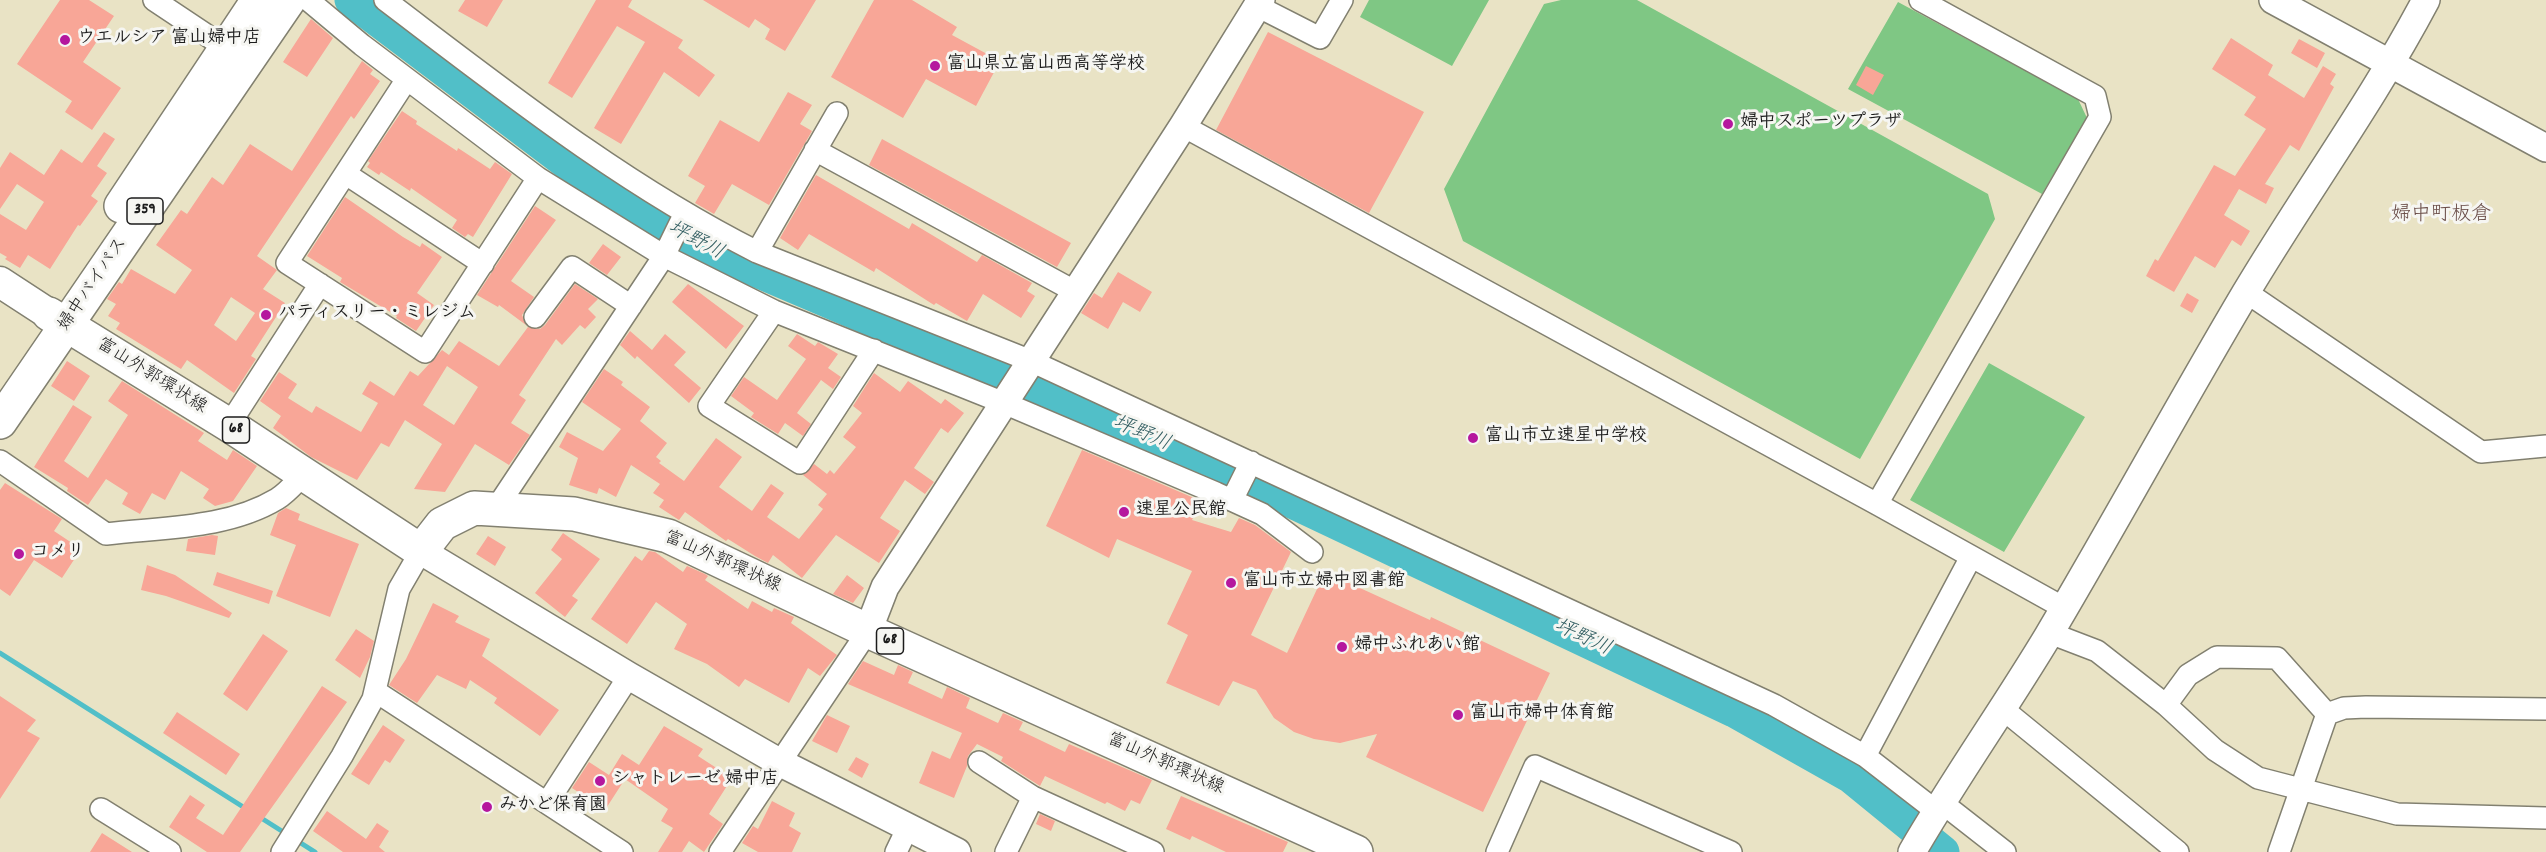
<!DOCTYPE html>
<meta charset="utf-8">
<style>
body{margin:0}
canvas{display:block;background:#e9e3c5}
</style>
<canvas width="2546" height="852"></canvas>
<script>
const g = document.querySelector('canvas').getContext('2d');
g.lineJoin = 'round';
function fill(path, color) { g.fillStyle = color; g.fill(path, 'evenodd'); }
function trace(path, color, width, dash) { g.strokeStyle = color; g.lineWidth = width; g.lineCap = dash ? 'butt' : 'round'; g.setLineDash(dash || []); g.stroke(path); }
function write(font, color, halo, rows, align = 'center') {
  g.font = font + ' Dekko,"Klee One",sans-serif'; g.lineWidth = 6; g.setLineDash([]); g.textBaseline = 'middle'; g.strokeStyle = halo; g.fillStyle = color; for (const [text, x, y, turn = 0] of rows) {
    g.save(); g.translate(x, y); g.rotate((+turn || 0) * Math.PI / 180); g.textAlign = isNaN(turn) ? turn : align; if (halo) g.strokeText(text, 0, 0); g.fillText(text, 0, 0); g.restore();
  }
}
fill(new Path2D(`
 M1369 0H1489L1452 66 1360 17Z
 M1561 0H1637L1988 194 1995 219 1860 459 1463 241 1444 189 1544 4Z
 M1898 2 2078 99 2087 118 2042 194 1848 89Z
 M1989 363 2085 417 2004 552 1910 500Z`), '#7fc784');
trace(new Path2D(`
 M0 653 248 810
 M258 816 288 835
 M296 840 315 852`), '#51bfc8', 5);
trace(new Path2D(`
 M351 0 575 169 633 208 717 254 1233 474 1734 711 1851 777 1943 852`), '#51bfc8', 33);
fill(new Path2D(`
 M60 0H89L114 16 83 62 121 88 92 130 65 112 72 101 17 64Z
 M465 0H503L487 27 458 11Z
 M596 0H632L628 7 683 40 678 48 715 75 699 97 664 72 621 144 594 128 645 42 617 26 572 98 548 83Z
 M703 0H816L785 51 765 39 770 29 755 19 749 28Z
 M874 0H912L957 27 952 35 1000 61 976 106 926 79 903 118 831 77Z
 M311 19 333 38 307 77 283 62Z
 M1268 32 1424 112 1369 213 1216 130Z
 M2231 38 2273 65 2268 75 2304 98 2323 66 2336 74 2330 84 2334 87 2299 151 2290 145 2265 184 2274 188 2266 204 2239 189 2224 215 2250 231 2241 246 2232 240 2215 268 2195 256 2174 292 2146 276 2155 259 2158 261 2214 165 2235 176 2266 129 2244 115 2256 97 2212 69Z
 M2299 39 2325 53 2317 68 2291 53Z
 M362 61 373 70 370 74 380 81 354 119 351 116 257 256 277 270 263 289 285 303 251 356 256 359 234 393 187 360 181 369 116 329 120 323 108 316 116 304 107 299 119 282 122 284 131 269 175 294 192 270 156 245 181 210 187 214 212 177 223 185 250 144 292 171ZM231 297 255 313 236 341 214 325Z
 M1866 66 1884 75 1873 95 1856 85Z
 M788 92 812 105 800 124 812 131 769 205 732 184 714 214 695 203 705 186 688 176 720 120 759 142Z
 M402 111 417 121 416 124 457 151 458 148 490 169 495 162 512 174 473 237 468 234 465 237 452 228 457 220 411 188 410 191 381 172 379 175 367 167 370 163 368 161Z
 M104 132 115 139 97 166 107 173 91 196 98 201 80 226 78 225 50 269 28 255 20 268 5 259 7 257 0 253V214L26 230 44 202 17 184 0 209V168L10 152 44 175 61 149 82 163Z
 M882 139 1071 243 1057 267 869 165Z
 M816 175 909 229 912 223 977 262 982 255 1032 283 1027 291 1035 296 1021 318 983 294 967 321 936 303 934 305 876 268 874 272 809 234 798 250 780 238Z
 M345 197 403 237 420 247 422 243 442 257 417 293 434 305 416 331 396 318 397 316 340 282 342 278 307 256Z
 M535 206 556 220 511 281 534 297 522 315 526 325 499 305 498 307 477 295Z
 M603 244 621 257 607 275 589 263Z
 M1118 272 1152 292 1140 312 1123 302 1108 329 1081 313 1094 293 1102 298Z
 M575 284 598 299 588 309 596 317 585 329 580 325 562 345 556 339 519 395 526 400 511 423 530 435 509 465 475 444 445 492 414 489 442 444 405 420 389 447 381 443 357 480 311 457 273 428 281 416 260 401 279 372 297 384 288 398 312 413 316 406 361 432 378 403 362 394 370 381 394 396 410 371 418 376 442 350 449 355 459 341 499 366 528 327 540 329 545 325ZM447 366 478 387 454 425 423 405Z
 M688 284 744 326 726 349 672 302Z
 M2187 293 2199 300 2192 313 2180 306Z
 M630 331 652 350 665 334 686 352 674 365 701 388 689 403 637 356 635 359 620 345Z
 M797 334 815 346 818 342 838 354 828 368 841 377 833 389 821 380 797 413 811 424 803 436 785 423 778 434 751 417 754 413 731 396 744 377 777 400 806 359 788 346Z
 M67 361 90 376 74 401 51 386Z
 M604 369 623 382 621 385 650 407 640 421 667 443 656 457 661 461 659 463 684 481 716 438 742 457 719 487 752 511 771 484 784 493 767 517 799 539 823 509 818 505 827 494 803 475 814 464 827 474 830 470 834 474 856 447 843 437 862 413 853 406 874 373 900 392 908 381 941 404 945 399 964 413 948 433 941 428 914 468 934 482 925 494 905 480 880 518 900 531 879 563 836 535 802 578 773 555 768 563 755 556 728 539 726 541 685 512 679 520 659 507 664 500 653 493 660 484 631 465 616 497 599 488 597 494 569 485 578 458 559 447 567 432 603 451 621 429 582 402Z
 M122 381 204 433 198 441 227 460 233 450 257 466 233 501 215 506 203 498 209 489 181 471 165 500 152 493 140 514 122 504 128 493 106 479 88 505 67 491 68 488 34 467 73 405 92 417 64 461 88 478 128 415 108 401Z
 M1082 450 1201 501 1192 520 1231 532 1239 518 1255 525 1291 552 1251 635 1287 653 1325 572 1430 620 1431 617 1550 673 1483 812 1366 757 1377 734 1340 743 1314 739 1294 732 1274 718 1256 690 1233 681 1219 706 1166 683 1188 635 1167 624 1192 571 1117 539 1109 558 1046 526Z
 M5 483 62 519 54 531 81 549 62 578 34 560 10 596 0 589V490Z
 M286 508 300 514 298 520 359 544 330 617 276 596 296 545 270 535 278 513Z
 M563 533 600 559 572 596 578 600 565 617 535 593 562 559 551 550Z
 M212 535 218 536 215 555 186 551 188 539Z
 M488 536 506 547 495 566 476 554Z
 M649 551 655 552 683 572 687 566 705 574 708 576 705 580 748 609 752 601 772 612 774 608 794 617 791 623 837 655 820 676 808 668 789 703 745 679 739 687 707 664 674 649 687 624 656 602 627 644 591 619 635 556 642 561Z
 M147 565 175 575 232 613 229 618 166 596 141 590Z
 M217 572 273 591 269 604 213 585Z
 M847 575 864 588 853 603 833 594Z
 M433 603 459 616 455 622 490 639 482 656 559 710 540 736 494 703 497 698 470 680 466 689 437 675 417 703 389 685 406 659Z
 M356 629 374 641 370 657 360 678 335 660Z
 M263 634 288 651 247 711 223 694Z
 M863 661 894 675 898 665 913 672 908 683 942 699 947 687 970 698 966 708 998 723 1003 713 1023 722 1019 730 1065 752 1069 744 1152 780 1140 804 1131 800 1125 811 1107 802 1105 804 1045 776 1040 786 1001 761 1003 757 977 744 968 756 967 766 954 798 919 783 932 751 950 759 962 733 848 684Z
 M322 686 347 702 240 852H207L169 827 190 795 205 805 196 818 223 835Z
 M0 696 36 720 27 731 40 738 0 799Z
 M177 712 240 754 226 775 163 733Z
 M827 715 850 726 837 753 812 741Z
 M383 725 405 740 390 763 385 760 369 785 351 774Z
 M664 726 703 749 698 756 732 778 709 814 723 824 704 852 689 841 682 852H658L673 828 661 821 668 809 625 779 605 810 572 788 589 762 609 775 622 754 639 765Z
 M856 757 869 764 862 778 848 770Z
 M1181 796 1288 842 1283 852H1226L1192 836 1190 840 1166 829Z
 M772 801 795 813 789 826 801 833 792 852H758L742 843 753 826 758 829Z
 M327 811 366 839 377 823 389 831 379 847 385 852H343L313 831Z
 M1040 814 1055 821 1051 831 1036 824Z
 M102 833 132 852H90Z`), '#f8a697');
const minor = new Path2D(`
 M154 0 226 48
 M308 0 362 45 538 178 664 256 774 311 1004 403 1216 493 1262 514 1312 552
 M385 0C505 91 622 184 757 252L1031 361 1774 705 1865 756 1936 811
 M1257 6 1320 38 1342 0
 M407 79 287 263 425 352 538 178
 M1183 126 1877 504 2064 608
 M815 150 1076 292
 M346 174 483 264
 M757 252 837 113
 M2246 292 2481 452 2546 446
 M774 311 709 406 800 463 874 350
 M535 317 572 267 631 306
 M229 425 320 284
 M0 461 106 534C163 527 227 529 277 499 287 493 296 482 304 474
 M1232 500 1251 462
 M1877 504 2100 117 2095 96 1920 0
 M495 510 664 256 685 213
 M2050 633 2097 651 2166 705 2215 750 2258 778 2397 814 2546 818
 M375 691 622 852
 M2166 705 2188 675 2217 657 2277 658 2327 714
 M2004 710 2178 852
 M2327 714 2344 708 2366 707 2546 709
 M1865 756 1971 557
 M979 762 1033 797 1153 852
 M1941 802 2005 852
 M547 803 629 676
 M101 809 170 852
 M282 852 342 756 373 699 399 589 421 551
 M720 852 868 631
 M896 852 908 827
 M1006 852 1033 797
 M1497 852 1535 766 1731 852
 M2279 852 2327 714`);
const tertiary = new Path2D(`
 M2273 0 2546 148
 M421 551 629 676 779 762 957 852
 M868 631 885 587 1183 126 1261 0
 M1912 852C1955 778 2004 709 2048 636 2115 523 2178 407 2245 294 2304 195 2372 102 2426 0`);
const secondary = new Path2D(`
 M0 282 49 314`);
const primary = new Path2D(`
 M49 314 229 425 421 551 442 524 474 508 574 514 668 536 868 631 1356 852`);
const trunk = new Path2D(`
 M121 206 258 0
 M0 422 289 0`);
trace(minor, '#828070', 24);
trace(tertiary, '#828070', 30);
trace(secondary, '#828070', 33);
trace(primary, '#828070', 36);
trace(trunk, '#828070', 36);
trace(minor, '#fff', 21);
trace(tertiary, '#fff', 27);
trace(secondary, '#fff', 30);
trace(primary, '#fff', 33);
trace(trunk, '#fff', 33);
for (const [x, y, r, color] of [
 [65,40,6,"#b5179e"],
 [935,66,6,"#b5179e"],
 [1728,124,6,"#b5179e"],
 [266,315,6,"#b5179e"],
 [1473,438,6,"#b5179e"],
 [1124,512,6,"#b5179e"],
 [19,554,6,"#b5179e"],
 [1231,583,6,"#b5179e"],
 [1342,647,6,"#b5179e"],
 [1458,715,6,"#b5179e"],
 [600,781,6,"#b5179e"],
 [487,807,6,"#b5179e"]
]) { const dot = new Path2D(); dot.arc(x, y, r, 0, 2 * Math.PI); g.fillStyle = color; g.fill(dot); trace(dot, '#f6f6f2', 2); }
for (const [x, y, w] of [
 [145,211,36],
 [236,430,27],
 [890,641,27]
]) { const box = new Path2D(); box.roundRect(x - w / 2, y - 13, w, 26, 4.5); g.fillStyle = '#f6f6f2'; g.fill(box); trace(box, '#1c1c1c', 1.5); }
write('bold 16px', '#1c1c1c', null, [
 ["359",145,211],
 ["68",236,430],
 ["68",890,641]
]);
write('bold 18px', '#1c1c1c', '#f6f6f2', [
 ["ウエルシア 富山婦中店",77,40],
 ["富山県立富山西高等学校",947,66],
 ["婦中スポーツプラザ",1740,124],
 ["パティスリー・ミレジム",278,315],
 ["富山市立速星中学校",1485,438],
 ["速星公民館",1136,512],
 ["コメリ",31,554],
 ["富山市立婦中図書館",1243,583],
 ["婦中ふれあい館",1354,647],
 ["富山市婦中体育館",1470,715],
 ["シャトレーゼ 婦中店",612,781],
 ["みかど保育園",499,807]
], 'left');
write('18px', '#1c1c1c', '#f6f6f2', [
 ["婦中バイパス",94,285,-56],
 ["富山外郭環状線",151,377,32],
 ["富山外郭環状線",722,563,24],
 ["富山外郭環状線",1165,765,24]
]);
write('20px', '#694c47', '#f6f6f2', [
 ["婦中町板倉",2441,216]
]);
write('italic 20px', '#315d61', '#f6f6f2', [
 ["坪野川",695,242,28],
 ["坪野川",1141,435,23],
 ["坪野川",1582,639,25]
]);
</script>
